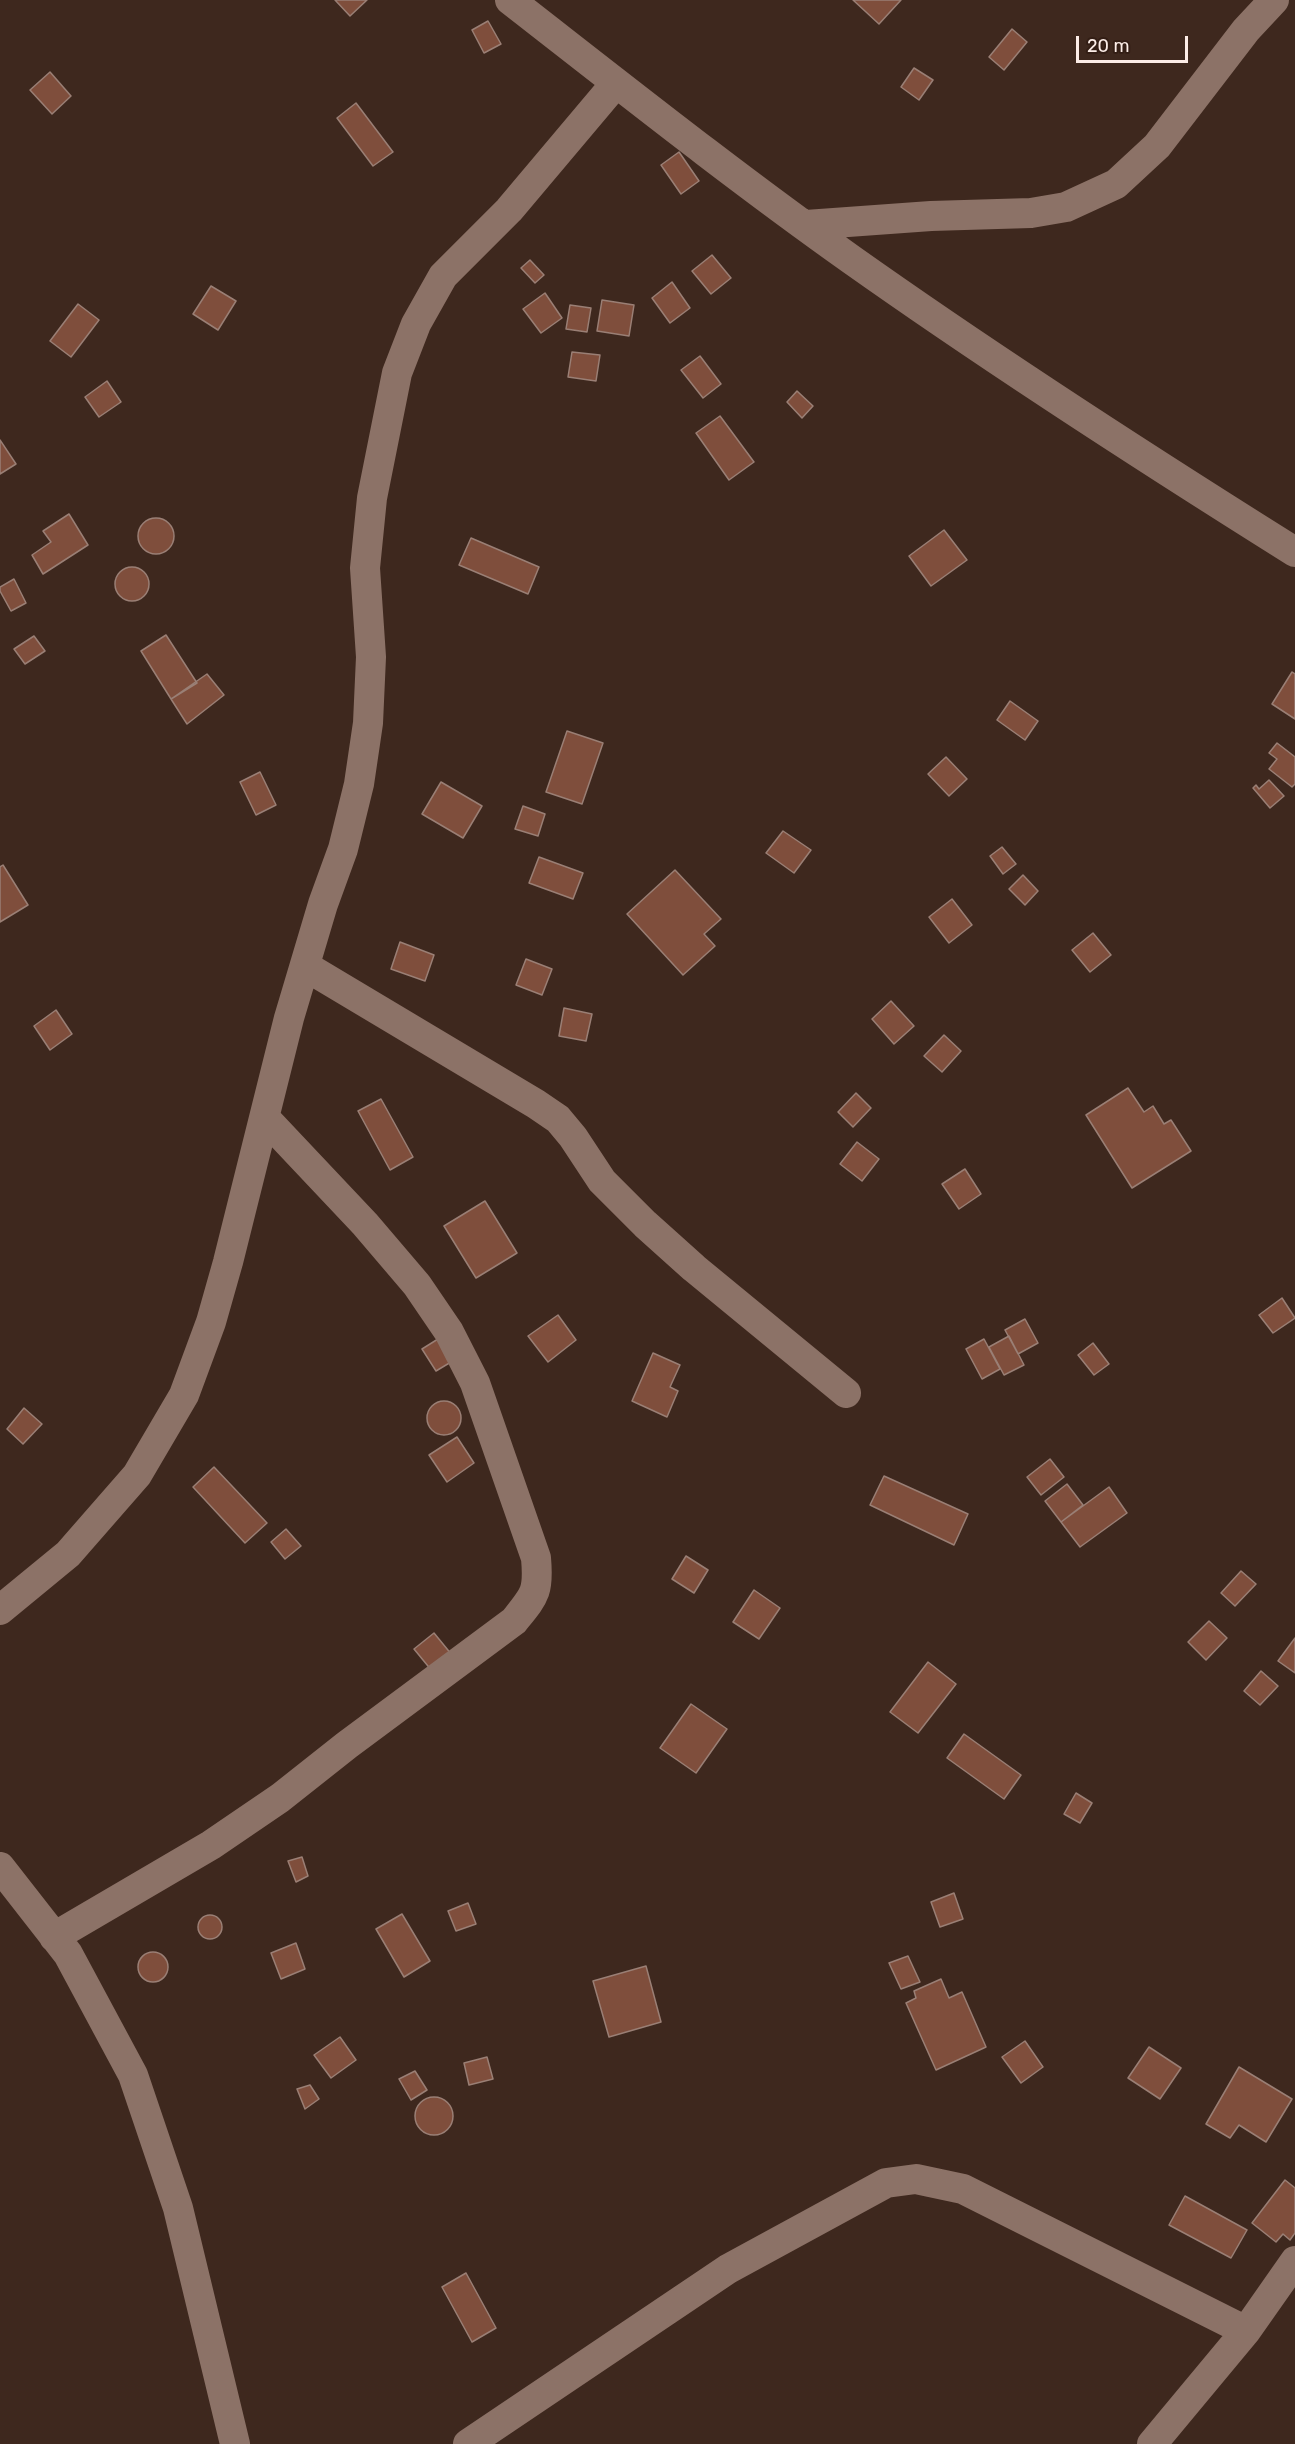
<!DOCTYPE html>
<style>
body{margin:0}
#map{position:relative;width:1295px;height:2444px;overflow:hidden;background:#3e281e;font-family:Rubik,sans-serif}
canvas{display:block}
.scale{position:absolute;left:1076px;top:36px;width:112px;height:27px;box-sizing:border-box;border:3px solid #fcede7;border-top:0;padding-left:8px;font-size:18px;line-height:21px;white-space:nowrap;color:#fcede7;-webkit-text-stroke:4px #331e15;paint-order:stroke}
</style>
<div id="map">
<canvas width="1295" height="2444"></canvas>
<div class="scale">20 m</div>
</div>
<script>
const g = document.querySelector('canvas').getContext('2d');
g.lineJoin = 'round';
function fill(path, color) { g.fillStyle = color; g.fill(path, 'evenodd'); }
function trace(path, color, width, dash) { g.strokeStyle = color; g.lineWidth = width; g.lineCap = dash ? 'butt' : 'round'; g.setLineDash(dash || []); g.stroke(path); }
const building = new Path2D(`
 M335 0H367L350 16Z
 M853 0H901L879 24Z
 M488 21 501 44 484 53 472 30Z
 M1012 29 1027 42 1004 70 989 57Z
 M914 68 933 80 919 100 901 87Z
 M50 72 71 96 52 114 30 90Z
 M356 103 393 152 373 166 337 118Z
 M679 152 699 181 681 194 661 165Z
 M712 255 731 278 711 294 692 271Z
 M530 260 544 275 535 283 521 268Z
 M672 282 690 308 670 323 652 298Z
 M211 286 236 301 218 330 193 314Z
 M545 293 562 318 541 333 523 309Z
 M602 300 634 305 629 336 597 331Z
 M78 304 99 320 71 357 50 341Z
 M570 305 591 308 587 332 566 329Z
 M572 352 600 355 596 381 568 377Z
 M700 356 721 384 703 398 681 370Z
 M107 381 121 402 99 417 85 397Z
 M797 391 813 406 802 418 787 402Z
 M720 416 754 462 729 480 696 433Z
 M0 440 16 464 0 474Z
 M69 514 88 545 43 574 32 555 51 542 43 531Z
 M138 536a18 18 0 1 1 36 0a18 18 0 1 1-36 0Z
 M944 530 967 560 931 586 909 556Z
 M471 538 539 567 528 594 459 565Z
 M115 584a17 17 0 1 1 34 0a17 17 0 1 1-34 0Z
 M14 579 26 603 11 611 0 591V587Z
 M166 635 197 683 171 699 141 651Z
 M34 636 45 651 25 664 14 649Z
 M1292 672 1295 674V719L1272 704Z
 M207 674 224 695 187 724 171 699Z
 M1010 701 1038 721 1025 740 997 720Z
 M567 731 603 743 582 804 546 792Z
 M1277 743 1295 757V784L1292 787 1269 769 1277 759 1269 753Z
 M946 757 967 779 949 796 928 774Z
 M260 772 276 805 256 815 240 782Z
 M1269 780 1284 796 1270 808 1253 788 1256 785 1259 789Z
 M441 782 482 806 463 838 422 814Z
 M523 806 545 814 538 836 515 829Z
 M783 831 811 850 794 873 766 853Z
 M1002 847 1016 864 1003 874 990 856Z
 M539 857 583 873 573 899 529 883Z
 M3 865 28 905 0 922V867Z
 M675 870 721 919 704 934 715 946 683 975 627 914Z
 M1023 875 1038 891 1025 905 1009 889Z
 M952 899 972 925 949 943 929 917Z
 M1093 933 1111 955 1090 972 1072 950Z
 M400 942 434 955 425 981 391 969Z
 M526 959 552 969 542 995 516 985Z
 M891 1001 914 1026 894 1044 872 1019Z
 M564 1008 592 1014 586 1041 559 1036Z
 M56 1010 72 1034 50 1050 34 1026Z
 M944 1035 961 1051 942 1072 924 1056Z
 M1128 1088 1144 1112 1153 1106 1164 1124 1171 1120 1191 1151 1132 1188 1086 1115Z
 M856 1093 871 1108 853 1127 838 1112Z
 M381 1099 413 1157 390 1170 358 1111Z
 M857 1142 879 1159 862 1181 840 1164Z
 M965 1169 981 1194 959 1209 942 1184Z
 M485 1201 517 1253 476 1278 444 1226Z
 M1282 1298 1295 1318 1273 1333 1259 1315Z
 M558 1315 576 1340 548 1362 528 1336Z
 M1025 1319 1038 1343 1018 1354 1005 1330Z
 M1009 1336 1024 1365 1004 1375 989 1347Z
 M438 1339 451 1362 436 1371 422 1349Z
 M984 1339 1000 1369 982 1379 966 1349Z
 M1093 1343 1109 1364 1094 1375 1078 1355Z
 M653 1353 680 1365 670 1387 678 1391 667 1417 632 1401Z
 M427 1418a17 17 0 1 1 34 0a17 17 0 1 1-34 0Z
 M24 1408 42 1424 23 1444 7 1429Z
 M457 1437 474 1463 447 1482 429 1455Z
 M1050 1459 1064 1477 1041 1495 1027 1477Z
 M214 1467 267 1523 245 1543 193 1487Z
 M884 1476 968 1514 954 1545 870 1505Z
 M1067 1484 1083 1505 1061 1522 1045 1501Z
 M1109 1487 1127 1513 1080 1547 1061 1522Z
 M286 1529 301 1546 285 1559 271 1542Z
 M686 1556 708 1570 694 1593 672 1579Z
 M1241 1571 1256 1584 1235 1606 1221 1593Z
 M754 1590 780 1608 759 1639 733 1622Z
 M1209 1621 1227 1638 1206 1660 1188 1642Z
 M434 1633 452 1655 432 1671 414 1649Z
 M1295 1638V1673L1278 1661Z
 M928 1662 956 1684 918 1733 890 1712Z
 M1261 1671 1278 1686 1260 1705 1244 1691Z
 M691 1704 727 1729 696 1773 660 1748Z
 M964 1734 1021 1775 1004 1799 947 1758Z
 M1076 1793 1092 1803 1080 1823 1064 1814Z
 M302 1857 308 1876 296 1882 288 1861Z
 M954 1893 963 1919 940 1927 931 1902Z
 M468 1903 476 1924 456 1931 448 1911Z
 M402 1914 430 1961 404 1977 376 1929Z
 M198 1927a12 12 0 1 1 24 0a12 12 0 1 1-24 0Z
 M296 1943 305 1969 281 1979 271 1953Z
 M138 1967a15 15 0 1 1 30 0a15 15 0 1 1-30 0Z
 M908 1956 920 1982 901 1989 889 1963Z
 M646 1966 661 2022 609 2037 593 1981Z
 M941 1979 949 1998 962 1992 986 2047 936 2070 906 2003 916 1998 914 1991Z
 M340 2037 356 2060 331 2078 314 2055Z
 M1025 2041 1043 2067 1021 2083 1002 2057Z
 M1149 2047 1181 2068 1160 2099 1128 2078Z
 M487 2057 493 2079 469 2085 464 2063Z
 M1239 2067 1292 2099 1266 2142 1239 2125 1230 2138 1206 2124Z
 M415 2071 427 2090 411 2100 399 2079Z
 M310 2085 319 2099 305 2109 297 2089Z
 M415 2116a19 19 0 1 1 38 0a19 19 0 1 1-38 0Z
 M1285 2180 1295 2188V2233L1290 2240 1283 2234 1276 2242 1252 2223Z
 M1185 2196 1247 2230 1231 2258 1169 2225Z
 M466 2273 496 2328 472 2342 442 2287Z`);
fill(building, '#7f4e3c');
trace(building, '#9a7f75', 1.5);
trace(new Path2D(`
 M510 0C623 88 735 177 852 260 996 362 1145 458 1295 552
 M806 225 931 216 1031 213 1066 207 1116 184 1157 146 1246 30 1274 0
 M305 966 536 1104 558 1119 573 1137 602 1181 645 1224 694 1268 846 1393
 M0 1610 68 1554 137 1475 184 1395 211 1322 228 1262 289 1018 323 904 343 849 359 784 368 723 371 657 365 568 372 498 397 373 416 324 443 276 509 210 616 83
 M0 1867 68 1954 133 2075 178 2208 235 2444
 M54 1937 211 1845 280 1798 347 1745 514 1621C535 1595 539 1592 536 1558L475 1383 449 1332 417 1285 365 1224 265 1118
 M468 2444 728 2269 886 2183 916 2179 963 2189 1246 2331
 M1152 2444 1246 2331 1295 2261`), '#8c7267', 30);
</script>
